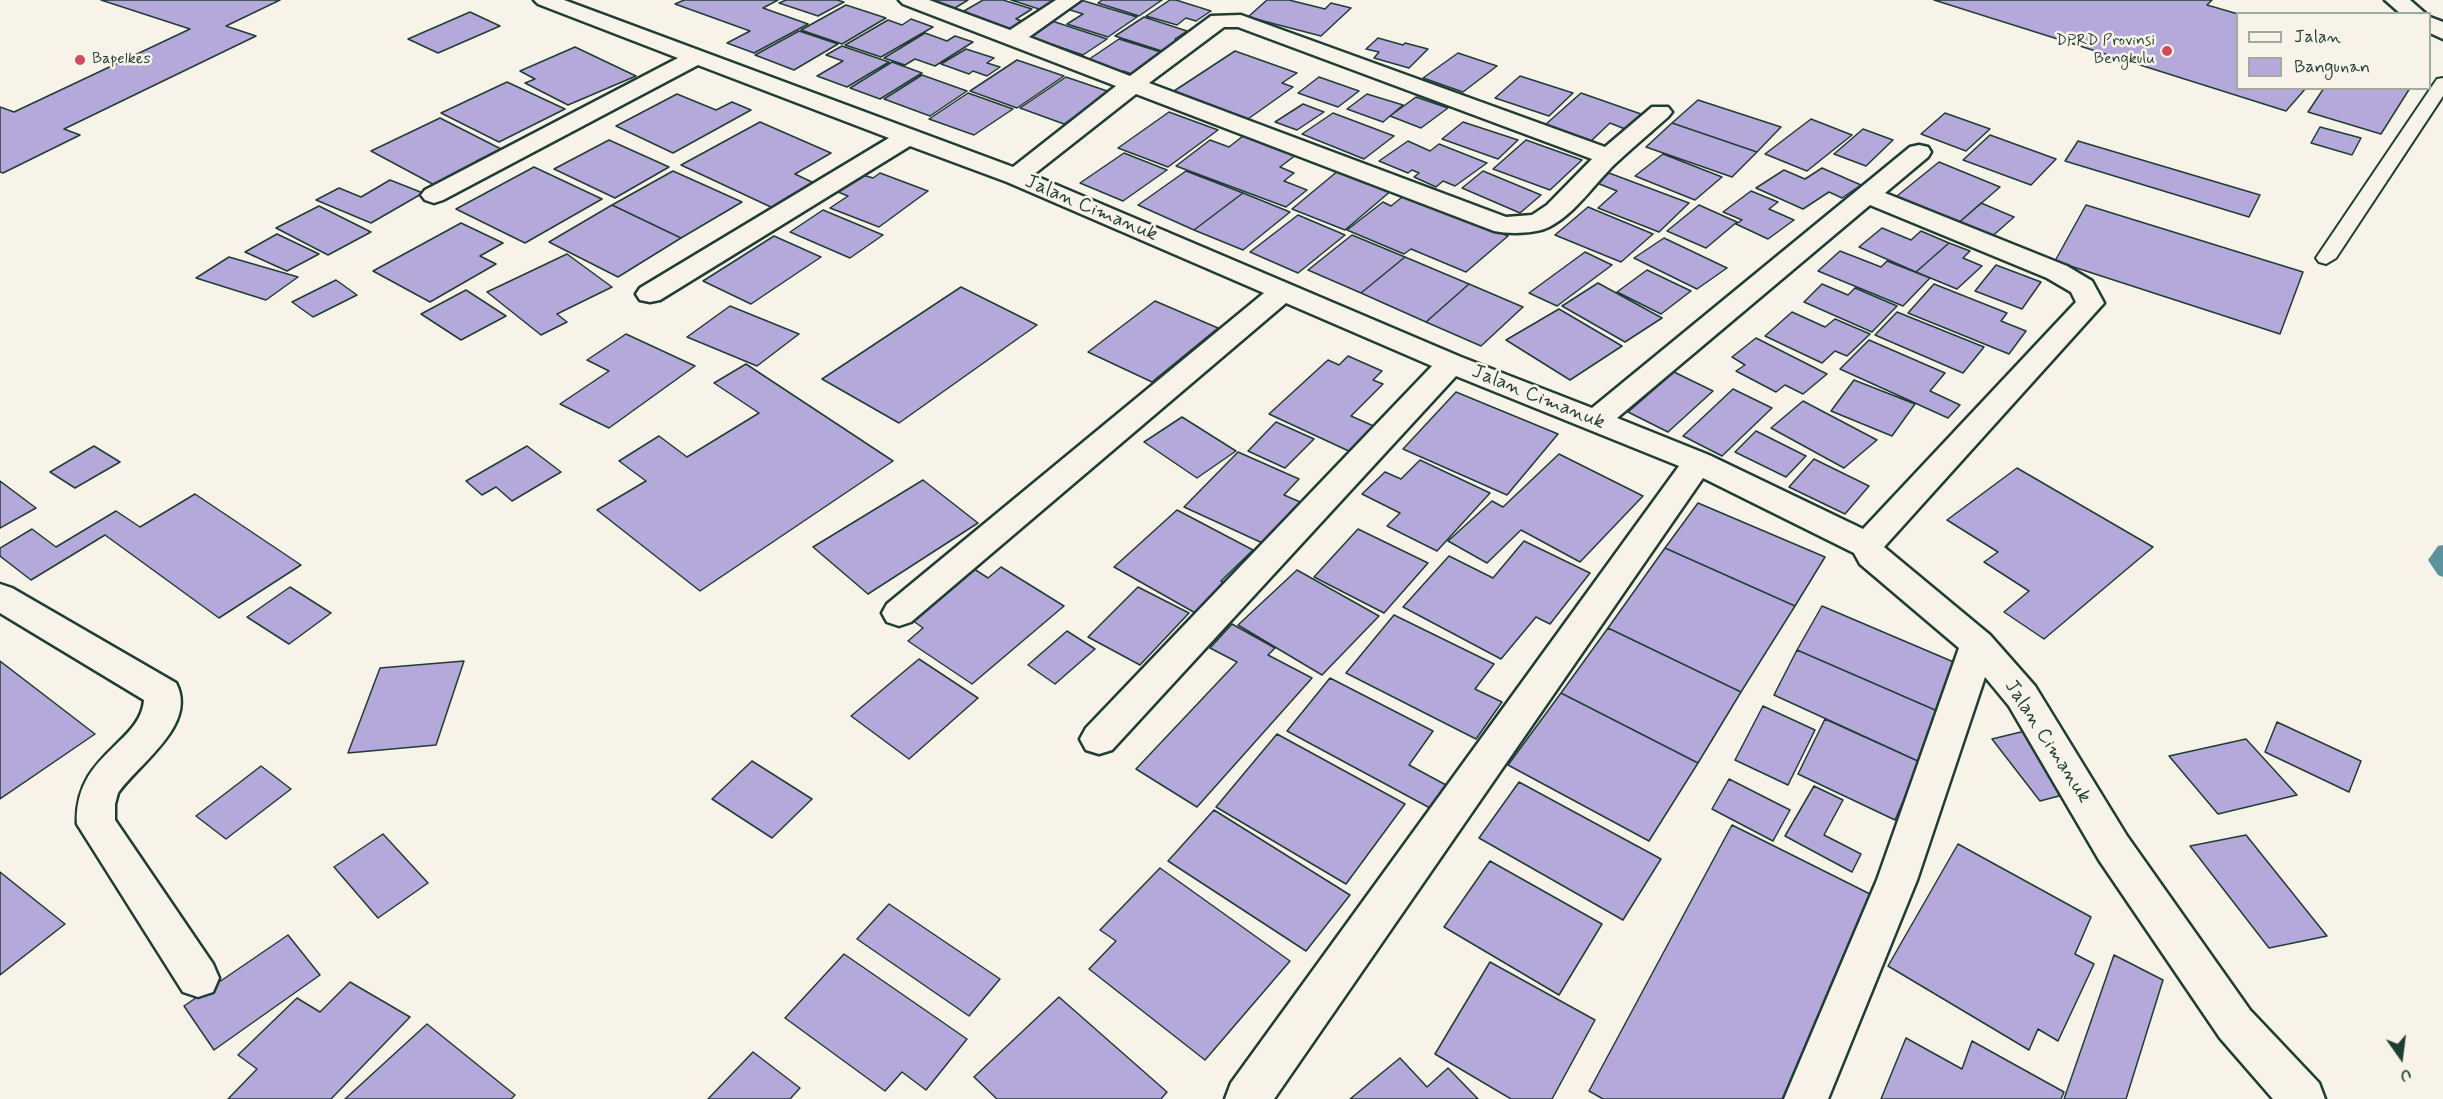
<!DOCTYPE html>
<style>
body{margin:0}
#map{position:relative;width:2443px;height:1099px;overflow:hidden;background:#f7f3e8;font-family:Mynerve,sans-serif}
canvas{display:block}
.legend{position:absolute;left:2236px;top:12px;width:195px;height:78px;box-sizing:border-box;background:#f7f3e8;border:2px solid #a1aaa0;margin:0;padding:8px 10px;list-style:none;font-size:18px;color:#1f3d34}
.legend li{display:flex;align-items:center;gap:12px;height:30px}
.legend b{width:30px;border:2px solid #a1aaa0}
.north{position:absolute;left:2371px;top:1027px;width:60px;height:60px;-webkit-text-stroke:4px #f7f3e8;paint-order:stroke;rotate:166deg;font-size:16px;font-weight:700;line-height:24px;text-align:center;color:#1f3d34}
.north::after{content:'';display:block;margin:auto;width:21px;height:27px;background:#1f3d34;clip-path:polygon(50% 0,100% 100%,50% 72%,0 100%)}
</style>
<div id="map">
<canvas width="2443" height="1099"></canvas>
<ul class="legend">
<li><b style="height:8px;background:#f7f3e8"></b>Jalan</li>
<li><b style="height:16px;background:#b4a9da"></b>Bangunan</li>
</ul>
<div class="north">U</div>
</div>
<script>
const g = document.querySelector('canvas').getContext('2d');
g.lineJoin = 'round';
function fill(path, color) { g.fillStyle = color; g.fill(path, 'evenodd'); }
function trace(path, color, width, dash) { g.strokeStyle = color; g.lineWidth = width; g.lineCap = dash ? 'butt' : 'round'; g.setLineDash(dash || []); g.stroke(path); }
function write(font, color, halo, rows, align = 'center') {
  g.font = font + ' Mynerve,sans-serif'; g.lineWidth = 5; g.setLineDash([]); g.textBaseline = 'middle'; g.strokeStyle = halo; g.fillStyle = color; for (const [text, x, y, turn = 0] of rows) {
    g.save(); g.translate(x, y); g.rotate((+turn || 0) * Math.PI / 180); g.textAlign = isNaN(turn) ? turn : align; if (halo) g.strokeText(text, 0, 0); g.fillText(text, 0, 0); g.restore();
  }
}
fill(new Path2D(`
 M2443 545V577L2438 575 2428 560 2438 546Z`), '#5c929e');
const building = new Path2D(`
 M101 0H280L226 26 256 36 64 129 80 135 3 173 0 172V107L14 112 190 29Z
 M684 0H778L763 8 808 24 754 53 727 43 750 31 675 4Z
 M786 0H837L844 2 818 16 779 3Z
 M916 0H968L950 11Z
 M983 0H1003L1032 9 1016 19 1028 23 1011 33 957 15Z
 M1011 0H1057L1042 10Z
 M1081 0 1137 17 1108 37 1067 24 1083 14 1067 9Z
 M1102 0H1162L1139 16 1098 3Z
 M1170 0H1176L1211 11 1196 21 1186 18 1177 25 1146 16Z
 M1267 0H1289L1325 9 1331 3 1351 8 1321 36 1248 17Z
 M1934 0H2212L2207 5 2238 14V88H2306L2286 111Z
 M846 5 886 18 842 44 801 30Z
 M470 12 500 26 438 53 408 39Z
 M1144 17 1187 31 1175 39 1181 41 1165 52 1115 36Z
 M911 19 933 27 881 57 845 45 888 20 902 25Z
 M1052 21 1107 39 1083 55 1054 45 1049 49 1021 40Z
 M799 31 838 44 794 70 755 55Z
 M925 33 947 41 955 36 973 42 935 66 915 59 905 65 884 58Z
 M1378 38 1403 45 1405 43 1428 49 1409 68 1374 58 1379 52 1366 49Z
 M1119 39 1164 53 1135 75 1123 71 1117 75 1082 64Z
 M842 46 889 62 847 87 817 76 843 61 826 55Z
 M575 47 636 76 568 105 525 83 535 79 520 71Z
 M966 49 994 58 987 63 1000 67 987 76 973 71 969 74 941 64Z
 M1235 51 1297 73 1282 83 1293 87 1248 119 1174 91Z
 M1458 53 1497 66 1463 92 1423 78Z
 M1017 60 1064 76 1017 108 970 91Z
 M892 62 922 73 880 99 850 88Z
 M922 75 967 91 930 116 884 99Z
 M1520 76 1573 93 1549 116 1495 98Z
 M1066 77 1110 92 1064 124 1020 108Z
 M1319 77 1359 91 1338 107 1298 93Z
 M507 82 565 109 499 142 441 113Z
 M2324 88H2410L2381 134 2308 112Z
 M968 93 1013 109 974 135 929 119Z
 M1581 93 1641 114 1625 129 1610 123 1591 141 1545 125Z
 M677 94 716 110 732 102 751 110 673 153 616 126Z
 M1367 94 1403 105 1383 122 1347 109Z
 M1416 97 1448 108 1421 128 1390 116Z
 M1698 100 1781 127 1757 152 1672 123Z
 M1303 104 1324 112 1297 130 1275 122Z
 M1169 112 1218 130 1168 167 1118 148Z
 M1333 113 1394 136 1364 159 1302 134Z
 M1945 113 1990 129 1966 151 1921 134Z
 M440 118 501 149 477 161 485 165 440 188 371 151Z
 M1811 119 1852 135 1807 171 1765 154Z
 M760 122 831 153 795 174 814 183 773 208 681 165Z
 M1463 122 1518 140 1498 159 1442 139Z
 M1672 123 1757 152 1732 177 1646 147Z
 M2320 127 2361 138 2352 155 2311 143Z
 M1863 129 1893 140 1866 166 1834 154Z
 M1990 135 2056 159 2031 185 1963 160Z
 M1243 136 1296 155 1280 167 1294 173 1284 181 1307 190 1286 207 1176 166 1210 140 1229 147Z
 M609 140 669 167 615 198 554 169Z
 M1526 140 1582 160 1550 190 1493 169Z
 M1408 141 1430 151 1439 144 1487 163 1455 186 1443 181 1436 187 1414 177 1419 173 1412 170 1408 173 1379 161Z
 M2078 141 2260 195 2249 217 2065 161Z
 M1124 153 1167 170 1123 201 1080 183Z
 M1663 154 1722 177 1695 200 1635 176Z
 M1939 162 2000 187 1955 226 1892 200Z
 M534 167 602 199 525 243 456 209Z
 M1822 168 1861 185 1842 198 1829 192 1803 209 1756 188 1784 170 1805 179Z
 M1339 170 1392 190 1345 230 1292 209Z
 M673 171 742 202 681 238 612 205Z
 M1186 171 1243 193 1194 230 1138 205Z
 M1483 171 1541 195 1520 213 1462 188Z
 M880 173 928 191 879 227 830 208 848 196 838 192 863 175 873 178Z
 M1609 173 1689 203 1659 232 1598 208 1617 191 1597 183Z
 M390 180 423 193 371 223 316 200 339 188 361 197Z
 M1751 191 1778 202 1769 209 1794 220 1768 239 1736 224 1742 220 1723 212Z
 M1243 193 1290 212 1243 250 1194 230Z
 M1406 194 1508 236 1466 272 1411 249 1404 254 1347 230 1383 202 1391 206Z
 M1981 203 2014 217 1988 240 1955 226Z
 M612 205 681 238 618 277 549 242Z
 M1699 205 1737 222 1706 248 1667 231Z
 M2086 205 2303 272 2280 334 2055 261Z
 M319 206 371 232 328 255 276 228Z
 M1588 207 1653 234 1621 262 1555 235Z
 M823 210 883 235 850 258 790 232Z
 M1298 215 1345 235 1298 273 1250 252Z
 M461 223 503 243 480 256 496 264 430 302 373 271Z
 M1882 228 1911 240 1921 231 1949 243 1916 272 1859 247Z
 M277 234 319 254 287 271 245 252Z
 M1352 235 1405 257 1361 293 1308 270Z
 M774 236 821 257 751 304 703 281Z
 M1664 238 1727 268 1697 289 1634 258Z
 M1949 243 1970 251 1963 258 1982 266 1957 289 1916 272Z
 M1840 251 1881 267 1887 261 1930 278 1903 306 1818 271Z
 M1585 252 1612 265 1557 306 1529 293Z
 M567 254 612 287 557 314 567 322 541 335 487 292Z
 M229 257 298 277 266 300 196 278Z
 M1405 257 1469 284 1426 322 1361 293Z
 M1996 265 2041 282 2022 309 1975 291Z
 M1647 270 1691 291 1661 314 1617 292Z
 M336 280 357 295 313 317 292 302Z
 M1598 283 1662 318 1625 342 1562 306Z
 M1469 284 1523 307 1481 346 1426 322Z
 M1822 284 1848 295 1855 288 1897 306 1872 332 1804 302Z
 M1934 284 2007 313 2001 321 2026 331 2009 354 1908 313Z
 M961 287 1037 325 899 423 822 379Z
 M466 290 506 316 461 340 421 314Z
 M1155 301 1218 328 1152 382 1088 352Z
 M730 306 799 334 757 366 687 337Z
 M1559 309 1622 346 1570 380 1506 340Z
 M1792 312 1825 327 1835 319 1870 334 1847 356 1835 351 1822 363 1765 336Z
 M1897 312 1984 347 1963 373 1875 335Z
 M626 334 695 366 609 428 560 404 609 371 587 360Z
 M1756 338 1827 374 1803 394 1785 385 1776 392 1736 371 1745 365 1732 357Z
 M1869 340 1945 373 1930 391 1960 405 1948 418 1840 369Z
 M1348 356 1382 371 1373 380 1383 384 1351 416 1378 428 1353 453 1269 414 1328 360 1339 365Z
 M746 364 893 461 700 591 597 510 646 481 619 461 659 436 687 457 759 413 714 383Z
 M1674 372 1713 391 1668 432 1628 412Z
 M1854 380 1915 404 1892 436 1831 411Z
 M1733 389 1772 408 1722 456 1683 436Z
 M1456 392 1558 434 1507 495 1403 449Z
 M1803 401 1877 440 1844 468 1771 428Z
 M1182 417 1236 451 1197 478 1144 442Z
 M1276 422 1314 439 1285 468 1248 451Z
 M1756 431 1806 456 1786 477 1735 452Z
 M94 446 120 462 75 488 50 472Z
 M527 446 561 472 512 501 496 487 482 495 466 481Z
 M1238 452 1299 479 1284 495 1307 505 1269 546 1184 507Z
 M1559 454 1643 496 1580 562 1521 530 1487 563 1448 541 1492 501 1503 507Z
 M1814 459 1869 486 1845 514 1789 487Z
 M1420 460 1490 493 1437 551 1387 526 1400 513 1362 494 1385 472 1401 479Z
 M2017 468 2153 547 2044 639 2004 612 2029 591 1984 562 1998 552 1947 520Z
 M923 480 978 523 868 594 813 547Z
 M0 481 36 508 0 528Z
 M195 494 301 565 219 618 105 535 31 580 0 556V548L32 529 56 547 116 511 140 527Z
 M1698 503 1825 557 1795 606 1665 548Z
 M1177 510 1253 550 1221 581 1236 589 1206 619 1114 567Z
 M1358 529 1428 563 1384 613 1314 577Z
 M1524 541 1590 573 1550 624 1536 617 1501 659 1403 607 1449 556 1493 578Z
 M1665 548 1795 606 1741 692 1608 628Z
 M968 565 988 578 1001 567 1064 606 972 684 908 641 923 628 905 615Z
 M1297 570 1379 616 1322 675 1238 625Z
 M290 587 331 613 289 644 247 617Z
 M1138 587 1189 613 1140 665 1088 637Z
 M1822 606 1963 666 1942 713 1797 650Z
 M1394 615 1494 664 1475 689 1502 702 1476 739 1346 673Z
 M1232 624 1275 648 1268 655 1312 678 1197 807 1136 769 1237 662 1210 648Z
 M1608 628 1741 692 1698 763 1561 693Z
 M1067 631 1095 649 1055 684 1028 665Z
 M1797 650 1942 713 1920 762 1774 695Z
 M919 659 978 698 909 759 851 716Z
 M0 661 95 734 0 799Z
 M464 661 436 745 348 753 380 668Z
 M1330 678 1433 731 1409 765 1446 785 1430 808 1287 731Z
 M1561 693 1698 763 1649 841 1508 765Z
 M1763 706 1815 730 1788 785 1735 760Z
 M1825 719 1920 762 1895 820 1798 774Z
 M2277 722 2361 761 2349 792 2265 752Z
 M2025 731 2074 792 2040 801 1992 739Z
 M1277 734 1405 804 1346 884 1216 807Z
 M2246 739 2297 795 2218 814 2169 756Z
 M752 761 812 799 772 838 712 799Z
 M261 766 291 789 226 839 196 816Z
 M1729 779 1790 810 1773 841 1712 809Z
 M1519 782 1661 859 1623 920 1479 838Z
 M1814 786 1843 800 1824 835 1861 854 1852 872 1785 836Z
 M1214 810 1350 895 1306 951 1168 861Z
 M1732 825 1874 896 1785 1099H1603L1589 1091Z
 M383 834 428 883 378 918 334 867Z
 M2246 835 2327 936 2269 948 2190 846Z
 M1958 844 2091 917 2075 954 2094 964 2058 1041 2038 1029 2029 1050 1888 966Z
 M1490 861 1602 924 1559 995 1444 927Z
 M1160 868 1290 961 1205 1060 1089 969 1116 941 1100 930Z
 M0 872 65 924 0 975Z
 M889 904 1000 979 969 1016 857 939Z
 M288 935 320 975 214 1050 184 1006Z
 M844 954 967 1039 926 1090 902 1072 885 1091 785 1018Z
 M2114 955 2163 980 2126 1099H2064Z
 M1490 962 1595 1020 1552 1099H1511L1435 1054Z
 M350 982 410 1017 331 1099H228L257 1069 238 1055 297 998 320 1012Z
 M1059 997 1167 1092 1161 1099H997L974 1077Z
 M427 1024 515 1095 511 1099H345Z
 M1906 1038 1962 1069 1972 1041 2064 1092 2061 1099H1881Z
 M753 1052 800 1088 790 1099H708Z
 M1400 1058 1427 1087 1448 1068 1478 1099H1350Z`);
fill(building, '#b4a9da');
trace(building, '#1f3d34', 1.5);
const lane = new Path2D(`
 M2443 78V96L2336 258 2326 264 2319 262 2316 258 2437 79Z`);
const street = new Path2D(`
 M534 0H564L1013 167 1116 86 903 4 899 0H929L1010 30 1056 0H1081L1029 37 1130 76 1211 16 1241 15 1605 147 1652 107H1668L1672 112 1668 117C1651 132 1633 147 1616 163 1595 183 1575 214 1549 227 1535 234 1508 234 1494 231L1136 94 1033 175 1461 357 1592 408 1910 147 1919 145 1928 147 1931 152 1928 157 1885 193 2067 266 2092 281 2104 303 1884 547 1990 635 2035 686 2127 836 2250 1010 2319 1083 2325 1099H2273L2220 1038 2099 860 2009 706 1985 677 1917 880 1828 1099H1784L1877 880 1959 648 1860 564 1854 553 1703 478 1274 1099H1225L1231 1083 1679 466 1456 376 1112 750 1099 754 1086 750 1080 739 1086 728 1432 366 1286 303 911 622 899 626 887 622 882 613 887 604 1264 293 1007 182 910 146 660 300 650 302 640 300 636 294 640 288 889 138 698 65 443 200 434 203 425 200 421 195 425 190 678 58 538 4ZM1224 27H1238L1592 159 1547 205 1532 215 1506 217 1149 83ZM1870 205 2047 278 2071 292 2076 302 1863 529 1709 455 1617 418Z
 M0 584 12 588 176 683C198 725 139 763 118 793L115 804V820L213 964 219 978 213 992 198 997 183 992 77 824C74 754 141 744 144 700L0 613Z`);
const secondary = new Path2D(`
 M2385 0H2410L2426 14H2401Z
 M2430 17 2443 22V39L2430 33Z`);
trace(lane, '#1f3d34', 4);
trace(street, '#1f3d34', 5);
trace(secondary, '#1f3d34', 5);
fill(lane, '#f7f3e8');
fill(street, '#f7f3e8');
fill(secondary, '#f7f3e8');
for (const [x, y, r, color] of [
 [2167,51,6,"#d1495b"],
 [80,60,6,"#d1495b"]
]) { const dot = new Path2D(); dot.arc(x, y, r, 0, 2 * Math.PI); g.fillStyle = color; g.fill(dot); trace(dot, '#f7f3e8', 2); }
write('16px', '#1f3d34', '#f7f3e8', [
 ["DPRD Provinsi",2155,42],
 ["Bengkulu",2155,60],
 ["Bapelkes",92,60,"left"]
], 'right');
write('20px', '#1f3d34', '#f7f3e8', [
 ["Jalan Cimanuk",1091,209,23],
 ["Jalan Cimanuk",1538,398,22],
 ["Jalan Cimanuk",2047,742,57]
]);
</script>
